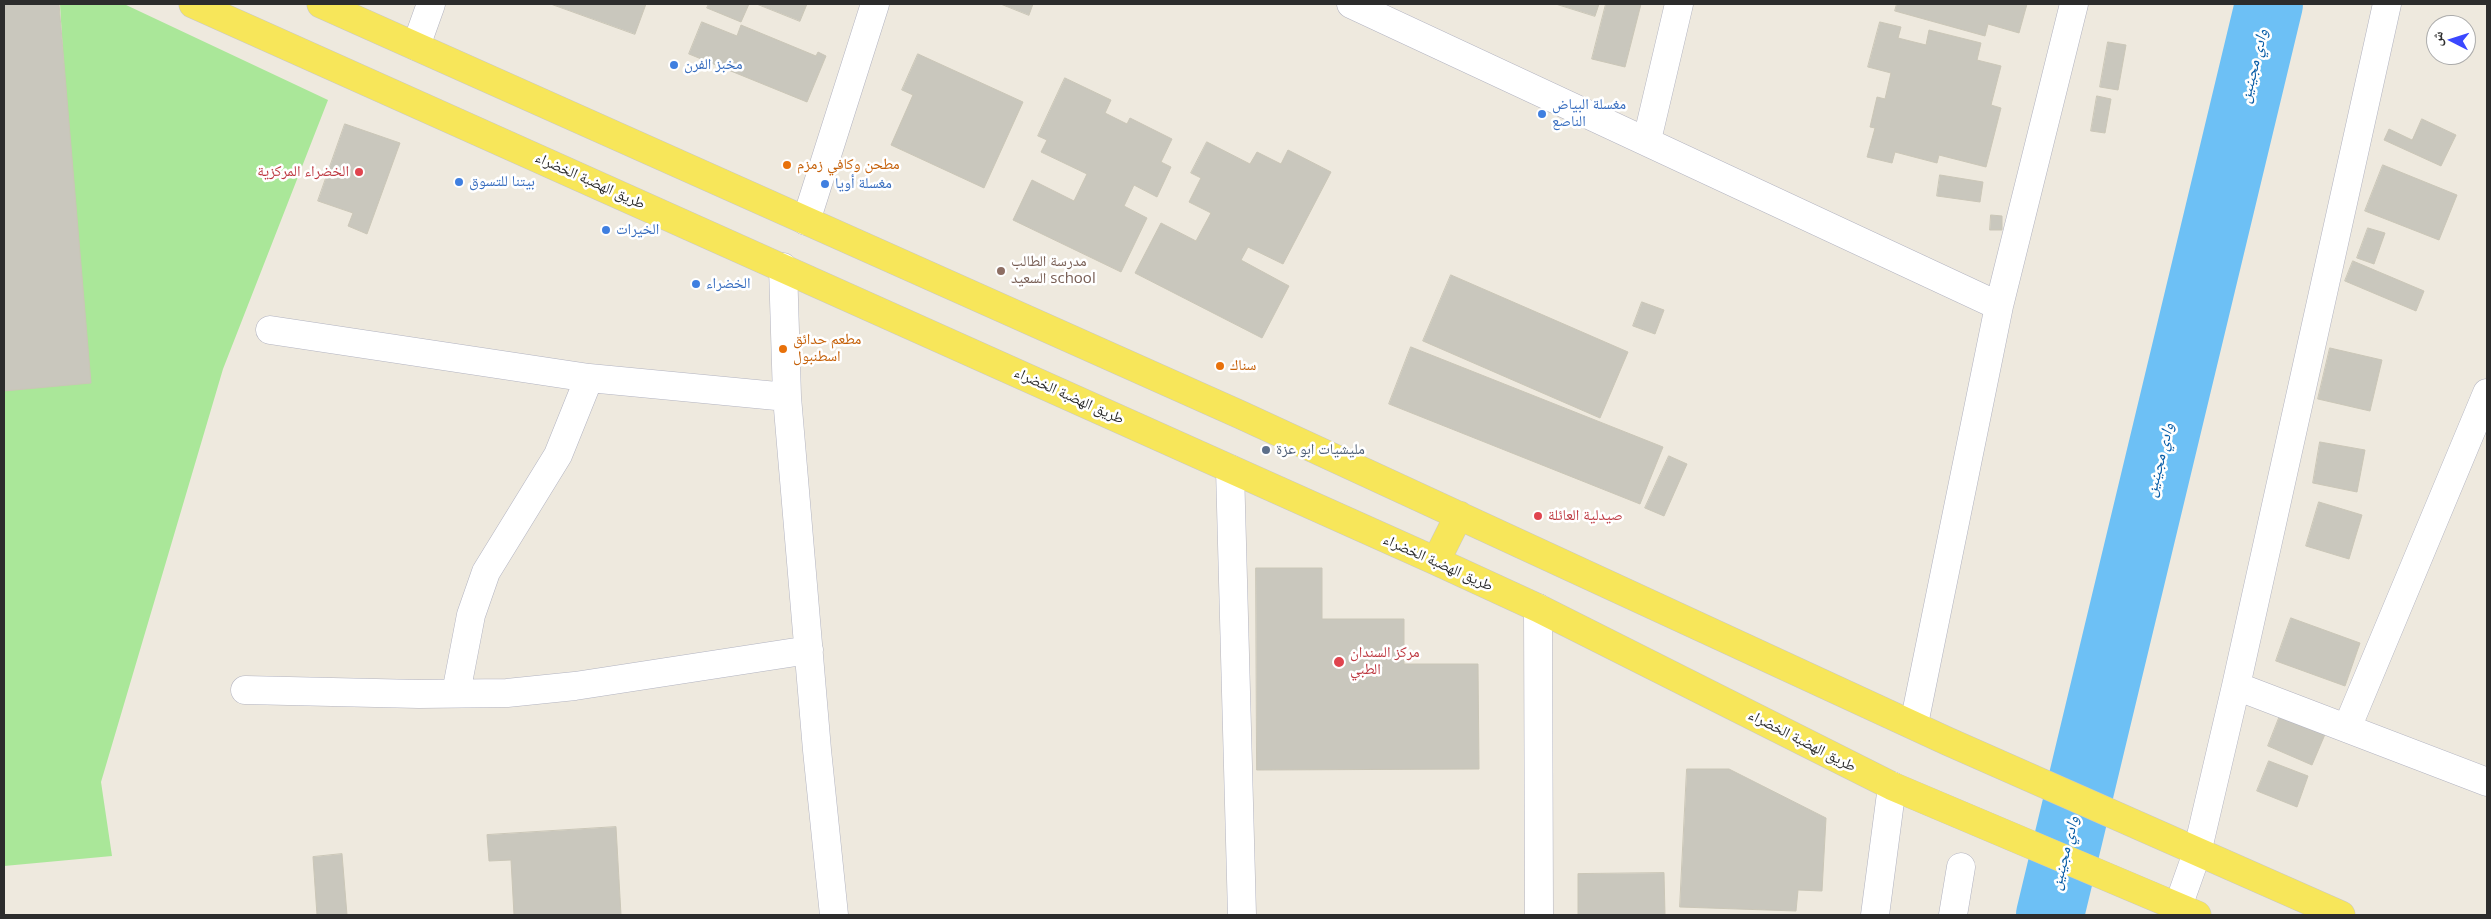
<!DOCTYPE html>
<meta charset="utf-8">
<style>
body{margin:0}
#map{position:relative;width:2491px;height:919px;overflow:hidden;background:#eee9de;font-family:"Open Sans","Noto Naskh Arabic",sans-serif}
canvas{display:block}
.frame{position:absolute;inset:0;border:5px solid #2c2c2c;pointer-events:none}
.north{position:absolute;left:2426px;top:15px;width:50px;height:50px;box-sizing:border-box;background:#fff;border:1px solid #ababab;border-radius:50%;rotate:275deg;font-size:14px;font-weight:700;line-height:20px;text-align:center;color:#2c2c2c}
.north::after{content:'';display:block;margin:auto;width:18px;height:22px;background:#3b48ff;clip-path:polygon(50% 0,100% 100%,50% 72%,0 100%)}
</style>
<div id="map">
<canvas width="2491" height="919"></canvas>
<div class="frame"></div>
<div class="north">ش</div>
</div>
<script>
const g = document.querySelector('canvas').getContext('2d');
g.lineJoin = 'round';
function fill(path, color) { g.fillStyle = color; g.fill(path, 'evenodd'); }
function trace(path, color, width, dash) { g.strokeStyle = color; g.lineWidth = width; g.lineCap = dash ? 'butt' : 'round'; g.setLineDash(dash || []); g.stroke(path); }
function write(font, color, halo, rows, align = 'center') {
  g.font = font + ' "Open Sans","Noto Naskh Arabic",sans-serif'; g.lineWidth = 5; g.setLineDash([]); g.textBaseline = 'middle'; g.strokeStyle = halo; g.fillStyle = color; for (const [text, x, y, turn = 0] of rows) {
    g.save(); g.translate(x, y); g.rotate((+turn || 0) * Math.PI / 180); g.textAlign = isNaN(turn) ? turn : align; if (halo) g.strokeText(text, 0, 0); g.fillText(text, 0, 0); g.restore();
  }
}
fill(new Path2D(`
 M60 4H124L328 100 223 369 101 782 112 856 4 866V380L82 372Z`), '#aae799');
trace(new Path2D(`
 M2050 915 2269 4`), '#6dc0f5', 68);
const building = new Path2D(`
 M4 4H59L91 383 4 391Z
 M551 4H646L635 34Z
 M709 4H749L741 22 707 8Z
 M757 4H807L800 21Z
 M1001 4H1033L1029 15Z
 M1556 4H1599L1595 16Z
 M1606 4H1641L1625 67 1592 59Z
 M1897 4H2027L2019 33 1988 24 1985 36 1895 11Z
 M702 22 737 36 741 25 816 56 818 52 826 56 807 102 689 54Z
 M1880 22 1901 27 1898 38 1926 45 1929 30 1981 43 1977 60 2001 66 1991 105 2001 108 1986 167 1939 155 1937 163 1895 152 1892 163 1867 157 1875 128 1870 127 1877 97 1885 99 1891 73 1868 67Z
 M2108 42 2126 45 2118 90 2100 87Z
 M918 54 1023 102 984 188 891 145 913 95 902 90Z
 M1065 78 1111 100 1105 113 1127 124 1130 118 1172 139 1161 162 1171 167 1157 197 1134 185 1124 206 1147 218 1121 272 1013 220 1032 180 1074 201 1087 174 1041 152 1047 140 1038 136Z
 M2097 96 2111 99 2105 133 2091 131Z
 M2422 119 2456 135 2441 166 2384 140 2389 129 2412 140Z
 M345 124 400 143 367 234 348 226 353 213 318 201Z
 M1207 142 1250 164 1257 152 1281 164 1288 150 1331 172 1283 264 1248 247 1241 260 1289 286 1262 338 1135 273 1161 223 1196 241 1211 213 1189 202 1201 178 1191 173Z
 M2383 165 2457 195 2439 240 2365 211Z
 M1940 175 1983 182 1980 202 1937 196Z
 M1991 215 2002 216V230H1990Z
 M2368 228 2385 233 2374 264 2357 258Z
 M2353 261 2424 291 2416 311 2345 281Z
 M1451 275 1628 352 1600 418 1423 341Z
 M1642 302 1664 310 1655 334 1633 326Z
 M1411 347 1663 447 1640 504 1389 404Z
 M2330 348 2382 360 2370 411 2318 399Z
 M2320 442 2365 450 2357 492 2313 483Z
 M1669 456 1687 464 1664 516 1645 508Z
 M2319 502 2362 515 2349 559 2306 546Z
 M1256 568H1322V619H1404V664H1478L1479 769 1257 770Z
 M2291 618 2360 643 2345 686 2276 661Z
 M2281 713 2326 732 2312 765 2268 746Z
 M2269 761 2308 776 2297 807 2257 791Z
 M1687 769H1729L1826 818 1822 891 1798 890 1796 911 1680 907Z
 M616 827 621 915H514L511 860 489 861 487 835Z
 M342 854 347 915H317L313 857Z
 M1664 873 1665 915H1578V874Z`);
fill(building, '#c9c7bd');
trace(building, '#cac6b7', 1);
const minor = new Path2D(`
 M1351 4 1999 306
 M416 46 431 4
 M1647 140 1679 4
 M806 221 875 4
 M783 267 787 397
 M270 330 589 378 787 397 817 750 834 915
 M1230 469 1242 915
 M1538 608 1539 915
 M2236 686 2487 782
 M245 690 419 694 507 693 575 686 809 650
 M456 693 471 615 486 572 558 455 589 378
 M1914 724 1999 306 2074 4
 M2347 728 2487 393
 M1875 915 1892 786
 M1953 915 1961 867
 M2175 915 2197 853 2236 686 2387 4`);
const major = new Path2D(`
 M193 4 1436 561 1538 608 1892 786 2197 915
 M321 4 1241 415 1947 741 2341 915
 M1436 561 1459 515`);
trace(minor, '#b2b3c0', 29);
trace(major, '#c8c8c8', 29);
trace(minor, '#fff', 28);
trace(major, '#f7e65a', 28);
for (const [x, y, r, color] of [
 [674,65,5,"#3f7fe0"],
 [1542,114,5,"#3f7fe0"],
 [787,165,5,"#e8710a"],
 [359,172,5,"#e0444e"],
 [459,182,5,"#3f7fe0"],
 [825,184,5,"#3f7fe0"],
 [606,230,5,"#3f7fe0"],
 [1001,271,5,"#8d6e63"],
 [696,284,5,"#3f7fe0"],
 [783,349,5,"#e8710a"],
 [1220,366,5,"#e8710a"],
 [1266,450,5,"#5c6f8a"],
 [1538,516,5,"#e0444e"],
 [1339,662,6,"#e0444e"]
]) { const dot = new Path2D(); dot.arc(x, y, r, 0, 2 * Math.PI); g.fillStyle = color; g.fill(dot); trace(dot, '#fff', 2); }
write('15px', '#366cbe', '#fff', [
 ["مخبز الفرن",684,65],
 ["مغسلة البياض",1552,105],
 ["الناصع",1552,122],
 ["بيتنا للتسوق",469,182],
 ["مغسلة أويا",835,184],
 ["الخيرات",616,230],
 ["الخضراء",706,284]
], 'left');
write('15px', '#c56008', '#fff', [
 ["مطحن وكافي زمزم",797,165],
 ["مطعم حدائق",793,340],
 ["اسطنبول",793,357],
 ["سناك",1230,366]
], 'left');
write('15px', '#be3a42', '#fff', [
 ["الخضراء المركزية",349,172,"right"],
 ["صيدلية العائلة",1548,516],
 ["مركز السندان",1350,653],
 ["الطبي",1350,670]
], 'left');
write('15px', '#2c2c2c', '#fff', [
 ["طريق الهضبة الخضراء",590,181,24],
 ["طريق الهضبة الخضراء",1069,396,24],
 ["طريق الهضبة الخضراء",1438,563,24],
 ["طريق الهضبة الخضراء",1802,741,27]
]);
write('15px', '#785e54', '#fff', [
 ["مدرسة الطالب",1011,262],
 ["السعيد school",1011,279]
], 'left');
write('15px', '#4e5e75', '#fff', [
 ["مليشيات ابو عزة",1276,450]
], 'left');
write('italic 16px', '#075ca6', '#fff', [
 ["وادي مجينين",2254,66,-76],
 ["وادي مجينين",2160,460,-76],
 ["وادي مجينين",2065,853,-76]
]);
</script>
